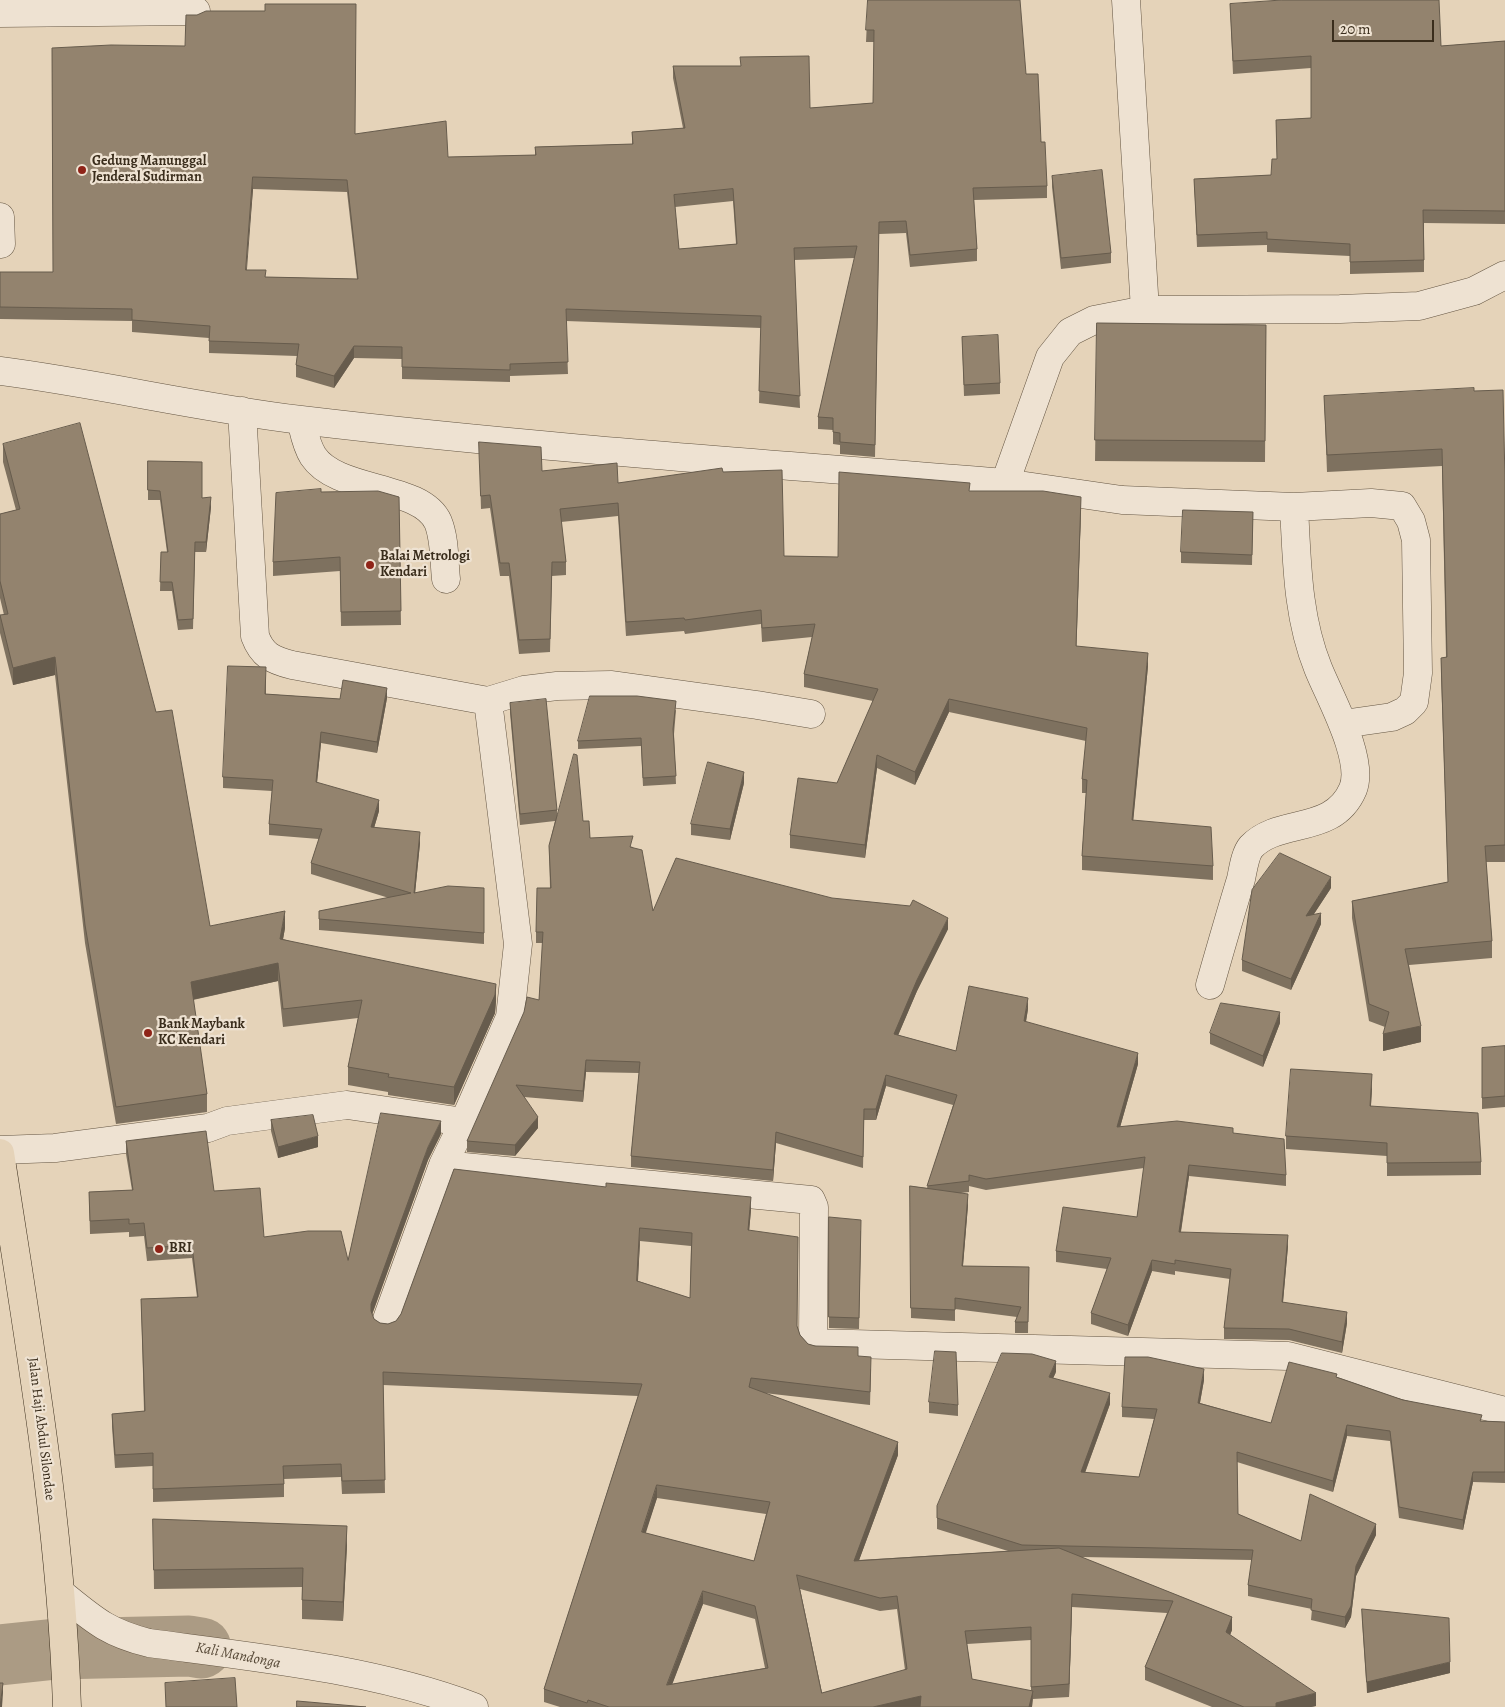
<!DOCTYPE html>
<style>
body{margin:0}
#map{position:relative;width:1505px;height:1707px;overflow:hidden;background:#e5d3b9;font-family:Alegreya,serif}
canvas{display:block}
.scale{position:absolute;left:1332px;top:20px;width:102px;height:22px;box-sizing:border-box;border:2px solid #3a2d1c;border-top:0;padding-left:6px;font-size:15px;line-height:18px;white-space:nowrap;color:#3a2d1c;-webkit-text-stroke:4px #eee2d2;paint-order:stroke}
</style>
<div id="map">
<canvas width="1505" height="1707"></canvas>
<div class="scale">20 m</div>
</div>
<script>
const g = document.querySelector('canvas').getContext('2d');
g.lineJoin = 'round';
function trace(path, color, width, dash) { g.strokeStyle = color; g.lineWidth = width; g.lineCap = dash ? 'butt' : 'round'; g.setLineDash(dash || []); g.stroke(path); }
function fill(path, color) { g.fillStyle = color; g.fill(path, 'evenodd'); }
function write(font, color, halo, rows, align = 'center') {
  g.font = font + ' Alegreya,serif'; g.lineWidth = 4.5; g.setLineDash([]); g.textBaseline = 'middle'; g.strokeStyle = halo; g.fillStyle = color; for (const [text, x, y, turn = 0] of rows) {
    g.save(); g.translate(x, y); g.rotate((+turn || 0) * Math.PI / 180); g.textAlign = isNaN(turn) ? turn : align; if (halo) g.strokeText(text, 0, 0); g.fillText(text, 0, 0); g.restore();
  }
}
trace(new Path2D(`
 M0 1655 56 1649 189 1646 201 1648`), '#ab9b84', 61);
const minor = new Path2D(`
 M1126 0 1145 310
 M0 13 196 11
 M0 217 1 244
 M0 371C101 384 200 408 301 420 535 448 771 464 1005 483L1050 357 1070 332 1094 320 1145 310 1340 309 1419 306 1474 291 1505 275
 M242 411 255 636C262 655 272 660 292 665L488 701 524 690 557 686 612 685 757 705 811 714
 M301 420C304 432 306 445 313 456 337 493 421 484 438 522 445 539 444 561 446 579
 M1005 483 1122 500 1294 507C1297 561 1297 616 1318 668 1329 696 1365 759 1353 789 1333 836 1279 817 1251 847 1245 854 1243 870 1241 879 1230 915 1220 950 1210 985
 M1294 507 1371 503 1402 506 1411 521 1416 540 1418 673 1414 702 1405 711 1392 717 1343 724
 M0 1150 55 1148 208 1128 227 1121 347 1105 464 1122
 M443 1165 811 1200 814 1207 813 1339 816 1343 1288 1356 1505 1411
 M386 1322 443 1165 464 1122 510 1017 518 944 488 701
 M62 1594C94 1620 108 1633 149 1643 254 1657 374 1669 474 1707`);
const highway = new Path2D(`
 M0 1153C28 1337 61 1521 67 1707`);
trace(minor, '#655643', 29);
trace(highway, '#3a2d1c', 29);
trace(minor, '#eee2d2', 28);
trace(highway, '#e5d3b9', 28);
fill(new Path2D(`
 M868 0 1026 74 1041 142 1047 186V198L974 200 977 249V261L910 267 906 233 879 234 875 457 840 454V445L833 444V430L818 429V417L855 258 794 260 800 408 759 403 761 328 566 321 568 374 510 376V382L402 379V359L354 358 334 388 296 377V365L297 356 209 353V338L132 332V321L0 319V272H53L52 48 355 134 448 157 535 155V147L632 144V132L683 128 673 78V66L810 108 873 103 874 42H866ZM253 189 347 192 357 279 266 277 246 270ZM733 201 736 244 679 249 675 207Z
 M1230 4 1441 46 1505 41V224L1424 223V272L1350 274V256L1267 252V245L1197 247 1194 179 1271 175 1277 159 1276 120 1311 118V68L1233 74Z
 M1052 176 1111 253V263L1061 269 1052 187Z
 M1097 323 1266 325 1265 462 1095 461Z
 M962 337 1000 383V394L964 396Z
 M1474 391 1505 481V862H1486L1492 941V958L1409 965 1421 1042 1383 1051 1385 1027 1369 1021 1352 918V901L1448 882 1441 674V658L1446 657 1442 466 1327 472 1324 396Z
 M479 442 542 471 618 483 723 472 784 556 838 557 970 491 1081 510 1076 646 1148 666 1133 820 1213 866V880L1082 870V856L1086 793H1082V779L1086 741 949 712 915 785 877 768 865 858 790 848V835L837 783 873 701 804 687V674L812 637 762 642 761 624 685 634 684 631 626 636 618 516 561 522 566 562V575L552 576 550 652 519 654 509 576H500L490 508 481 509Z
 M3 444 210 926 285 928 283 939 496 1001 495 1013 454 1105 388 1095V1092L348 1085V1067L358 1018 283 1027 278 981 193 1000 207 1094V1112L116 1124 85 943 55 675 13 685 0 633V615H4L0 598V514L16 510 3 462Z
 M148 461 202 498 211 507 206 552H195L193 629 178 630 172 591H160L161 552H167L160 500H148Z
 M321 492 399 497 401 625 341 626 340 571 273 576V562Z
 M1253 512 1252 565 1181 563V552Z
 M266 678V694L340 699 387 698 377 753 321 743 317 782 379 811 374 828 420 843 415 893 484 888V944L319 930V911L389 898 311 874V863L319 839 269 835V824L272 791 223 788V777Z
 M510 703 557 810V815L583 821 590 838 633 847 653 911 948 929 917 991 898 1035 956 1051 1028 1009 1026 1022 1138 1064 1120 1127 1233 1134 1286 1175V1186L1189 1176 1181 1232 1288 1246 1283 1302 1347 1323 1342 1353 1289 1340 1224 1339V1328L1230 1279 1175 1271V1275L1152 1271 1128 1336 1091 1324V1313L1107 1269 1056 1262V1251L1137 1217 1144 1168 986 1190 969 1186V1192L961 1193 968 1205 963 1266 1029 1267 1028 1333H1015V1322L1017 1317 955 1309V1321L911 1318 910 1186 927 1188 953 1105 886 1086 876 1120H864L863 1168 776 1143 773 1181 631 1167V1156L639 1073 586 1072 583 1102 524 1097 538 1128 515 1156 467 1152V1141L539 1000 543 943H536V932L550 888 549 846 555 821 520 825 510 713Z
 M676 710 674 734 676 784 643 786 641 746 578 749V741Z
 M744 783 730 840 691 835V824Z
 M1331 888 1314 914 1321 924 1291 990 1242 971V960Z
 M1280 1023 1263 1067 1210 1044V1033Z
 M1505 1046V1107L1482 1109V1048Z
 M1372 1088 1371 1106 1481 1162V1175L1387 1176V1156L1286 1149V1136Z
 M271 1120 318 1147 278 1158 271 1131Z
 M441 1134 428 1160 372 1315 374 1319 380 1323 388 1324 396 1321 401 1314 454 1169 751 1210 749 1231 797 1326 800 1335 808 1344 858 1356 871 1370 870 1405 764 1393 898 1455 859 1560 1008 1551 937 1529V1506L1056 1372 1053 1378 1110 1404 1085 1473 1139 1477 1154 1419 1122 1417V1407L1204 1380 1200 1403 1271 1423 1337 1377 1403 1400 1482 1421 1505 1422V1483L1473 1482 1463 1530 1399 1518 1390 1441 1347 1436 1333 1492 1237 1462 1238 1514 1301 1541 1376 1535 1356 1576 1351 1617 1345 1628 1311 1620 1312 1609 1248 1596V1585L1252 1560 1081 1557 1232 1617V1630L1230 1635 1316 1706 1311 1707H1212L1145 1680V1667L1167 1613 1072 1607 1069 1697 1033 1699 1032 1707H560L544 1702V1689L638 1396 383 1385 385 1493 342 1494 341 1477 284 1479V1497L153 1502V1466L115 1468 112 1427V1414L144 1411 141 1299 197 1297 192 1258 147 1261 144 1236 129 1237V1232L90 1234 89 1192 132 1190 126 1154V1141L214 1191 264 1237 348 1260ZM640 1241 691 1246 690 1298 638 1281ZM657 1498 766 1514 754 1561 645 1533ZM800 1589 880 1611 897 1609 905 1670 822 1693ZM703 1604 755 1619 765 1668 672 1684ZM1031 1640V1691L972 1679 967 1644Z
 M829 1217 861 1231 859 1329 829 1328Z
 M929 1402 958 1405V1416L929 1413Z
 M153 1519 347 1545 343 1621 302 1619V1587L154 1589Z
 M1362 1609 1450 1673 1367 1693 1362 1619Z`), '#7e715f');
fill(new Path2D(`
 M253 177V189L246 282V270Z
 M354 346V358L334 388V376Z
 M211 497V507L206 552V542Z
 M1081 497V510L1076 660V646Z
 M1148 653V666L1132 834V820Z
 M55 657V675L13 685V668Z
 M387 688V698L377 753V742Z
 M949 699V712L915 785V772Z
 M321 732V743L316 793V782Z
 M877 755V768L865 858V845Z
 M744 772V783L730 840V829Z
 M379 800V811L371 838V827Z
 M420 832V843L414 904V893Z
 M1331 877V888L1306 926V916Z
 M285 911V928L280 956V939Z
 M1321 913V924L1291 990V979Z
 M948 918V929L917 991 894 1045V1034L917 980Z
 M278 963V981L191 1000V982Z
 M496 984V1001L495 1013 454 1105V1087Z
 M1028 998V1009L1024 1032V1021Z
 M1280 1012V1023L1263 1067V1056Z
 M1421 1026V1042L1383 1051V1034Z
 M1138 1053V1064L1117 1138V1127Z
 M586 1060V1072L583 1102V1091Z
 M1372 1074V1088L1370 1120V1106Z
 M886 1075V1086L876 1120V1109Z
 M538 1117V1128L515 1156V1145Z
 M441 1121V1134L428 1160 371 1317V1304L428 1147Z
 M776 1132V1143L773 1181V1170Z
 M318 1136V1147L278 1158V1147Z
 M1189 1165V1176L1179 1243V1232Z
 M968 1194V1205L962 1277V1266Z
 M751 1197V1210L748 1243V1230Z
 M640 1228V1241L637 1294V1281Z
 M1288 1235V1246L1282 1313V1302Z
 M1152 1260V1271L1128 1336V1325Z
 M1347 1312V1323L1342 1353V1342Z
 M1056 1361V1372L1049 1387V1377Z
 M1204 1369V1380L1198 1413V1403Z
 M1110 1393V1404L1081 1483V1472Z
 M1347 1425V1436L1333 1492V1481Z
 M898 1442V1455L854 1574V1561Z
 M1473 1472V1482L1463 1530V1520Z
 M657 1485V1498L642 1545V1532Z
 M1376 1524V1535L1356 1576 1351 1617 1345 1628V1617L1356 1566Z
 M347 1526V1545L343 1621V1602Z
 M703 1591V1604L667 1698V1685Z
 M1072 1594V1607L1069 1697V1684Z
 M1232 1617V1630L1226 1645V1632Z
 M1450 1662V1673L1367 1693V1682Z
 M3 1683V1693L2 1707H0Z
 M1033 1691 1032 1707H1029Z
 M1316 1693V1706L1311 1707H1276V1703Z
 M921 1696V1707H873Z`), '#675c4d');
const building = new Path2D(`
 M868 0H1020L1026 74H1038L1041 142H1045L1047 186 973 188 977 249 910 255 906 221 879 222 875 445 840 442V433L833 432V418L818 417 857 246 794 248 800 396 759 391 761 316 566 309 568 362 510 364V370L402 367V347L354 346 334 376 296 365 299 344 209 341 210 326 132 320V309L0 307V272H53L52 48 111 45 185 46 186 15H197L206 11H265V4H356L355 134 446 121 448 157 536 155 535 147 633 144 632 132 685 128 673 66H741L740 57 809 56 810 108 873 103 874 30H866ZM253 177 347 180 358 279 265 277 266 270H246ZM733 189 737 244 679 249 674 195Z
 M1282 0H1439L1441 46 1505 41V211L1423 210 1424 260 1350 262V244L1267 239V232L1197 235 1194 179 1271 175 1272 159H1277L1276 120 1311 118V56L1233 61 1230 4Z
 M1102 170 1111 253 1061 258 1052 176Z
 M1097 323 1266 325 1265 441 1095 440Z
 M998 335 1000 383 964 385 962 337Z
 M1474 388V391L1503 390 1505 481V845L1485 846 1492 941 1405 949 1421 1026 1383 1034 1389 1012 1369 1004 1352 901 1448 882 1441 658 1447 657 1442 449 1327 455 1324 396Z
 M80 423 156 712 172 710 210 926 285 911 280 939 496 984 495 995 454 1087 388 1077 389 1074 348 1067 362 1000 283 1009 278 963 191 982 207 1094 116 1107 85 925 55 657 13 668 0 615 8 614 0 581V514L20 509 3 444Z
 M479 442 541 447 542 471 617 463 618 483 722 468 723 472 782 470 784 556 838 557 839 472 970 483 969 491H1043L1081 497 1076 646 1148 653 1132 820 1211 827 1213 866 1082 856 1087 780 1082 779 1087 728 949 699 915 772 877 755 865 845 790 835 798 778 837 783 878 689 804 674 815 624 762 628 761 610 685 620 684 618 626 622 618 503 560 509 566 562H552L550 639 519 640 509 563H500L490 495 481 496Z
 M148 461 202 462V498L211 497 206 542H195L193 619 178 620 172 582H160L161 552H168L160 491 148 490Z
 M321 489V492L378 491 399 497 401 611 341 612 340 557 273 562 276 493Z
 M1183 510 1253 512 1252 555 1181 552Z
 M228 666 266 667 265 694 340 699 343 680 387 688 377 742 321 732 316 782 379 800 371 827 420 832 414 893 448 886 484 888V933L319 919V911L411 893 311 863 322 829 269 824 273 780 223 777Z
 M590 696H637L676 701 673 729 676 776 643 778 641 738 578 741Z
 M546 699 557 810 520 814 510 703Z
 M574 754 577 755 583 821H589L590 838 633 836 630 847 642 850 653 911 676 858 832 898 910 906 913 900 948 918 917 980 894 1034 956 1051 969 986 1028 998 1024 1021 1138 1053 1117 1127 1177 1121 1233 1128V1133L1284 1139 1286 1175 1189 1165 1179 1232 1288 1235 1282 1302 1347 1312 1342 1342 1289 1329 1224 1328 1231 1269 1175 1260V1264L1152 1260 1128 1325 1091 1313 1111 1258 1056 1251 1063 1207 1137 1217 1145 1157 986 1179 969 1175V1181L927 1186 957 1095 886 1075 876 1109H864L863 1157 776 1132 773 1170 631 1156 640 1062 586 1060 583 1091 516 1085 538 1117 515 1145 467 1141 524 1012 527 997 539 1000 543 932H536L537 888H551L549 846Z
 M708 762 744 772 730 829 691 824Z
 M1280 853 1331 877 1306 916 1321 913 1291 979 1242 960 1252 890Z
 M1221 1003 1280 1012 1263 1056 1210 1033Z
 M1505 1046V1096L1482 1098V1048Z
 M1291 1069 1372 1074 1370 1106 1478 1113 1481 1162 1387 1163V1143L1286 1136Z
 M381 1113 441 1121 428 1147 371 1304V1311L374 1319 380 1323 388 1324 396 1321 401 1314 454 1169 606 1187V1183L751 1197 748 1230 798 1237 797 1326 800 1335 808 1344 815 1346 858 1347V1356L871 1357 870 1392 751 1378 749 1387 898 1442 854 1561 1059 1548 1232 1617 1226 1632 1316 1693 1276 1703V1707H1244L1145 1667 1173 1601 1072 1594 1069 1684 1031 1687V1627L965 1631 972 1679 1033 1691 1029 1707H920L921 1696 873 1707H609L588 1700 587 1703 544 1689 642 1384 383 1372 385 1480 342 1481 341 1464 283 1466 284 1484 153 1489V1453L115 1455 112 1414 145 1411 141 1299 198 1297 192 1245 147 1248 144 1223 129 1224V1219L90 1221 89 1192 133 1190 126 1141 206 1131 214 1191 260 1188 264 1237 308 1231H341L348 1260ZM640 1228 692 1233 690 1298 637 1281ZM657 1485 770 1502 754 1561 642 1532ZM797 1575 880 1598 897 1596 907 1669 822 1693ZM703 1591 755 1606 768 1668 667 1685Z
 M313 1115 318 1136 278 1147 271 1120Z
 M910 1186 968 1194 962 1266 1029 1267 1028 1322H1015L1021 1307 955 1298V1310L911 1308Z
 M829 1217 861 1220 859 1318 829 1317Z
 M935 1351 956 1352 958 1405 929 1402Z
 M1002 1353 1032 1354 1056 1361 1049 1377 1110 1393 1081 1472 1139 1477 1157 1409 1122 1407 1125 1357H1148L1204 1369 1198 1403 1271 1423 1289 1362 1337 1374 1336 1377 1403 1400 1482 1415 1480 1421 1505 1422V1472H1473L1463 1520 1399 1507 1390 1431 1347 1425 1333 1481 1237 1452 1238 1514 1301 1541 1310 1494 1376 1524 1356 1566 1351 1606 1345 1617 1311 1610 1312 1599 1248 1585 1253 1550 1022 1545 937 1518V1506Z
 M153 1519 347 1526 343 1602 302 1600 303 1568 154 1570Z
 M1362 1609 1449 1618 1450 1662 1367 1682Z
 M235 1678 237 1707H166L165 1683Z
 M0 1683H3L0 1707Z
 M297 1701 366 1707H297Z`);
fill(building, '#93836e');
trace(building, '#675c4d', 1);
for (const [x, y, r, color] of [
 [82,170,5,"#8f2418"],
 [370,565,5,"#8f2418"],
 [148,1033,5,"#8f2418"],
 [159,1249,5,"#8f2418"]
]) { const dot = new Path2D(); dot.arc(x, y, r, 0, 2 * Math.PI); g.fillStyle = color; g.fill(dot); trace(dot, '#eee2d2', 2); }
write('bold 14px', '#3a2d1c', '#eee2d2', [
 ["Gedung Manunggal",92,162],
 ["Jenderal Sudirman",92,178],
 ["Balai Metrologi",380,557],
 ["Kendari",380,573],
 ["Bank Maybank",158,1025],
 ["KC Kendari",158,1041],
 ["BRI",169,1249]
], 'left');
write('14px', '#3a2d1c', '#eee2d2', [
 ["Jalan Haji Abdul Silondae",41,1429,83]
]);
write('italic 15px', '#564836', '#eee2d2', [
 ["Kali Mandonga",238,1656,11]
]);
</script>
